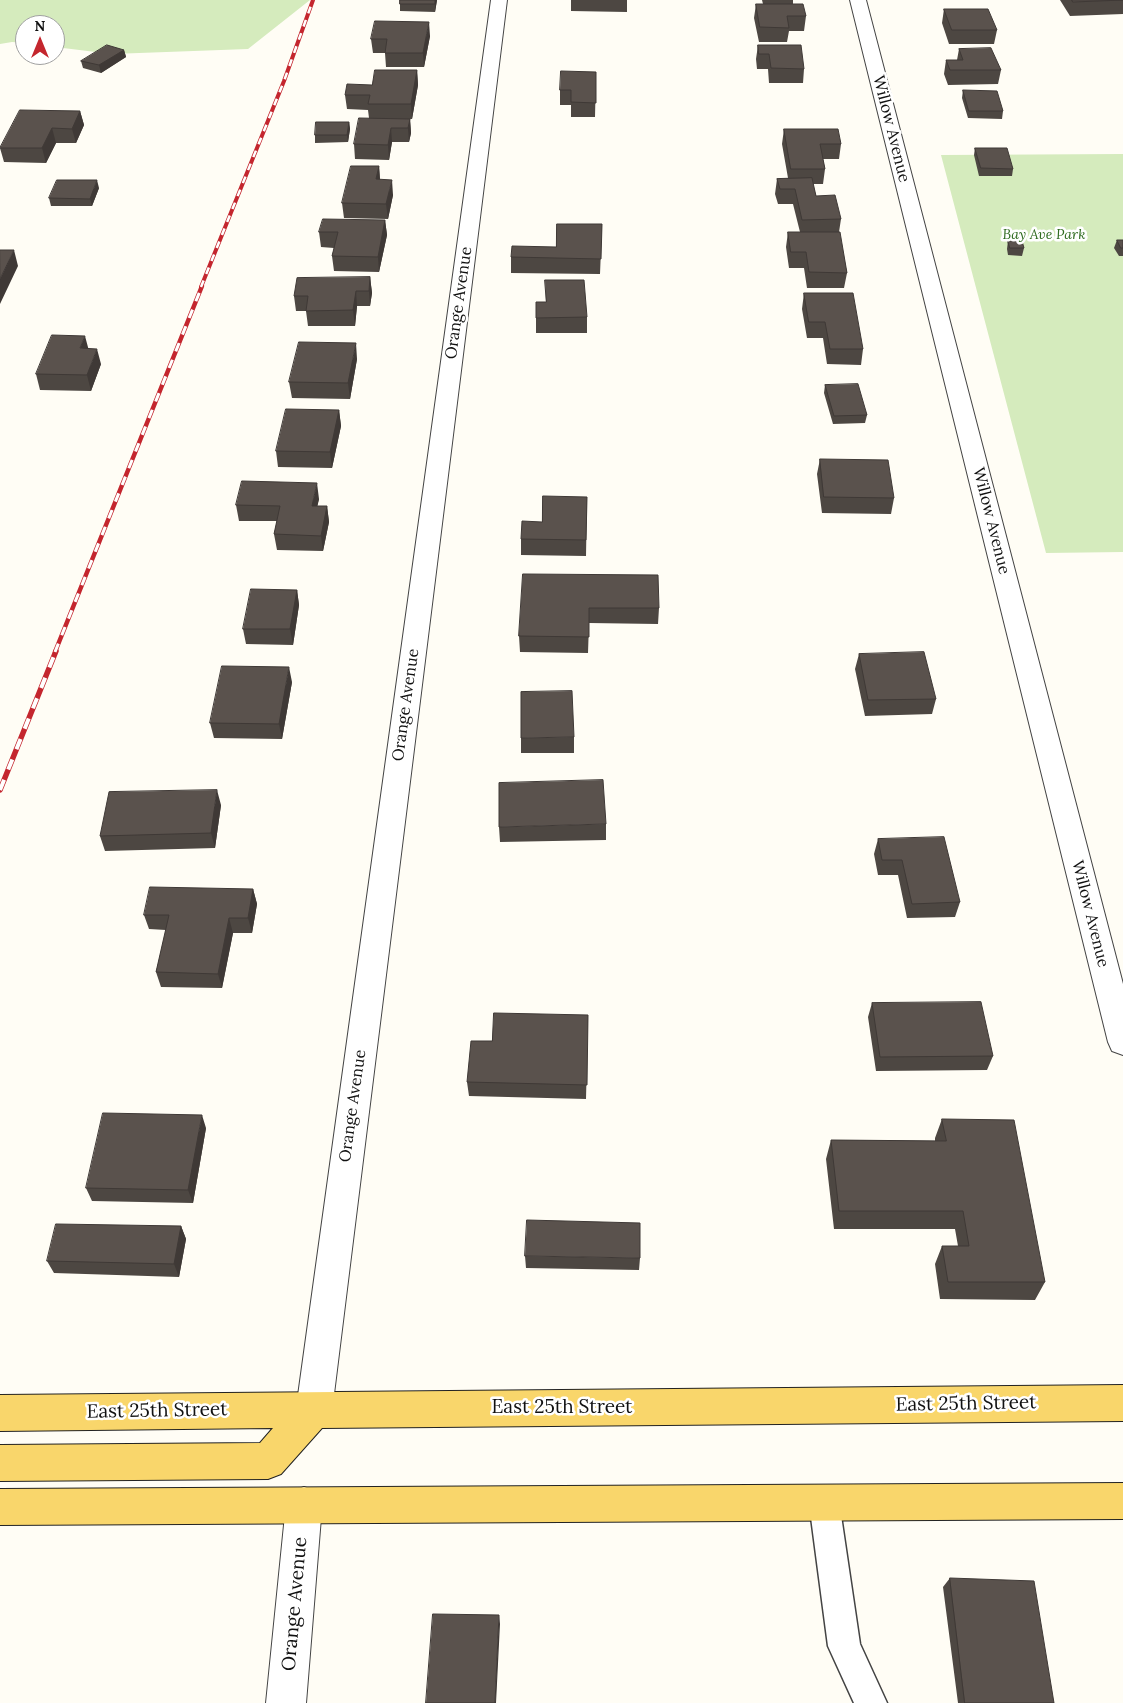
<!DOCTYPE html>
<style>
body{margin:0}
#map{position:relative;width:1123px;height:1703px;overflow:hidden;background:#fffdf5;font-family:Lora,serif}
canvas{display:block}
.north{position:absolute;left:15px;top:15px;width:50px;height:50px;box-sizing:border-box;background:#fff;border:1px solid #a0a0a0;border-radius:50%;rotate:0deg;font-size:14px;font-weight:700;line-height:20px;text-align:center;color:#111}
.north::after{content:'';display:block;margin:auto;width:18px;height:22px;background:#c4262e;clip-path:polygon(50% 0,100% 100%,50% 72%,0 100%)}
</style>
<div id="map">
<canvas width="1123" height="1703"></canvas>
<div class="north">N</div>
</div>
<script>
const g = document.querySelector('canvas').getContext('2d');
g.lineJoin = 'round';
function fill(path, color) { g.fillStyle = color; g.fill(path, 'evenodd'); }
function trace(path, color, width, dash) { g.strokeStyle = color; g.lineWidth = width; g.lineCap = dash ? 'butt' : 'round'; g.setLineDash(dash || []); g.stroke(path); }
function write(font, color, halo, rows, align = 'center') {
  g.font = font + ' Lora,serif'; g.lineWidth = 5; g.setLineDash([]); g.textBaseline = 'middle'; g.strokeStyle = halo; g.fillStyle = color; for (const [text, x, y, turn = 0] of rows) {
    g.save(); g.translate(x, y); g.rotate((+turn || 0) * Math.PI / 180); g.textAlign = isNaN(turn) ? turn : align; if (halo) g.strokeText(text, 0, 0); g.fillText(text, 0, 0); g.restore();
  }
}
fill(new Path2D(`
 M0 0H310L248 49 112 54 55 47V25H25V43L12 42 0 44Z
 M1123 154V552L1046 553 941 155Z`), '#d5ebbd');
const lane = new Path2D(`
 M824 1487 835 1491 839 1502 860 1644 887 1703H854L828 1646 809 1502 813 1491Z`);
const street = new Path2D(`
 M491 0H507L332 1410 327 1423 314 1428 301 1423 296 1410Z
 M850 0H866L1123 984V1055L1112 1051 1108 1042Z
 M304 1487 317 1492 322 1505 306 1703H266L286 1505 291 1492Z`);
const primary = new Path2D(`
 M1123 1385V1421L322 1428 281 1474 268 1479 0 1481V1445L260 1443 273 1428 0 1431V1395Z
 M1123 1483V1519L0 1525V1489Z`);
trace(lane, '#444', 3);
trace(street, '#444', 2);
trace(primary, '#222', 2);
fill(lane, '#fff');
fill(street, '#fff');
fill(primary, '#f9d66b');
const railFar2 = new Path2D(`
 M201 287 284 81 313 0`);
const railFar1 = new Path2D(`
 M55 652 202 286`);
const rail = new Path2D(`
 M0 790 56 651`);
trace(railFar2, '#c4262e', 4);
trace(railFar1, '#c4262e', 4.5);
trace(rail, '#c4262e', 5.5);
trace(railFar2, '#fff', 2.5, [7]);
trace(railFar1, '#fff', 3, [9]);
trace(rail, '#fff', 4, [11]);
fill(new Path2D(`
 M400 0H437L435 12 400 11Z
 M571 0H627V12L571 11Z
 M762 0H793V4L806 16 804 31H789L787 42H759L754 18 756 4H763Z
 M1060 0H1123V14L1070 16Z
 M944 9 997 30 994 44H949L942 23Z
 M430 36 424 67H386L385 53H373L371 39Z
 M758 45 804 69 803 83H769L768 69H757L756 59Z
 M959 49 1001 70 998 84 948 85 944 74 946 60H957Z
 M124 50 126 57 101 73 83 68 81 61Z
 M417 70 418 85 412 119H410L411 133 409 142H392L389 160 355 159 354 144 369 118 368 110 347 109 345 95 372 85Z
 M596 72 595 117H571V105H560V90Z
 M963 90 1003 111 1002 119 968 118 962 98Z
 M80 111 84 125 76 143H56L46 163 4 162 0 148Z
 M349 122 350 129 348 142 315 143V135Z
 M784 129 841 144 839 159H823L825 169 823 184H813L816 196 841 219 839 232 847 273 844 288H807L804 268H789L786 247 788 232H800L793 204H778L775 194 777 179 788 178 782 144Z
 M975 148 1013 169 1012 176H979L974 155Z
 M379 166 380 179 393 195 388 219 344 218 342 203Z
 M99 188 92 206H51L49 198Z
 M385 220 387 235 379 272 334 271 332 256 334 248 321 247 319 232Z
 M602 224 600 274 511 273V257L556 247Z
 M1117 240H1123V256H1119L1114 248Z
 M1008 241 1024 248 1022 256 1008 255 1007 249Z
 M370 277 372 293 370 306H357L355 326H308L306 311H296L294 296Z
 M804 293 863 349 861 365 827 364 823 338H807L802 309Z
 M536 302 587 317V333H536Z
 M357 359 350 399 292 398 289 382Z
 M101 364 91 391 40 390 36 374Z
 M825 385 867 415 865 423 833 424 824 393Z
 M339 410 341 426 332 468 278 467 276 451Z
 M820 459 894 498 891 514 822 513 817 474Z
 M587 497 586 556 521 555V539L542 522Z
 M319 499 317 506H327L329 522 323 551 277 550 274 534 277 521H239L236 505Z
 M523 574 659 608 658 624 589 623 588 653 520 652 519 636Z
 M297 590 299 605 293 645 246 644 243 629Z
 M859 654 936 699 932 714 865 716 855 669Z
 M292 682 282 739 214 738 210 723Z
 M574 737V753H521V738Z
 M221 805 215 848 105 851 100 836Z
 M606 824V840L500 842 499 827Z
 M878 839 960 902 955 917 907 918 898 875H878L874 854Z
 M253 889 257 904 252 933H233L222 988 161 987 156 972 166 930 149 929 144 915Z
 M872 1003 993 1056 987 1070 876 1071 868 1017Z
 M588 1015 586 1099 469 1096 467 1082 492 1041Z
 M942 1119 1045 1282 1035 1300 940 1299 935 1264 942 1246H958L955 1229H834L826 1159 831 1140 935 1141V1138Z
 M206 1128 193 1203 92 1201 86 1188Z
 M181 1226 186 1239 179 1277 54 1273 47 1261Z
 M525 1256 640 1258 639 1270 526 1268Z
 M950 1578 1054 1703H958L943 1587Z`), '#4d4742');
fill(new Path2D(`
 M435 0H437L435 12Z
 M429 22 430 36 424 67 423 53Z
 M124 50 126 57 101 73 99 65Z
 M417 70 418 85 412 119 411 104Z
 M80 111 84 125 76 143 72 129Z
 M410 119 411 133 409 142 408 128Z
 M349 122 350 129 348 142 347 135Z
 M52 128 56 143 46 163 42 148Z
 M391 128 392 142 389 160 388 145Z
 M379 166 380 181 376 179Z
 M97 180 99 188 92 206 90 199Z
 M392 180 393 195 388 219 386 204Z
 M385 220 387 235 379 272 378 257Z
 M14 250 18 266 0 304V279Z
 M370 277 372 293 370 306 369 291Z
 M356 291 357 306 355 326 353 310Z
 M85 336 89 351 80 348Z
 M356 343 357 359 350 399 348 383Z
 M97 349 101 364 91 391 87 375Z
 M339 410 341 426 332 468 330 452Z
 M317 483 319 499 314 522 312 506Z
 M327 506 329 522 323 551 321 536Z
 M297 590 299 605 293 645 290 629Z
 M289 667 292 682 282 739 279 724Z
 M217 790 221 805 215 848 211 833Z
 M253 889 257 904 252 933 248 918Z
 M229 918 233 933 222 988 218 974Z
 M202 1115 206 1128 193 1203 188 1190Z
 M181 1226 186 1239 179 1277 174 1264Z
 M499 1615 500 1624 496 1703H495Z`), '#3f3936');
const building = new Path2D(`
 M400 0H435V4H400Z
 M1072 0H1123L1073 2Z
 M756 4H803L806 16H787L789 28 760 27Z
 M944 9H988L997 30H952Z
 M375 21 429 22 423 53H385L387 39H371Z
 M107 45 124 50 99 65 81 61Z
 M758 45H801L804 69 771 68 769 54H759Z
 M991 48 1001 70H950L946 60H963L959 49Z
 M375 70H417L411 104H368L370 95H345L347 84 372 85Z
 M561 71 596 72V103L571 102V90H560Z
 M963 90 997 91 1003 111H969Z
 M20 110 80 111 72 129 52 128 42 148H0Z
 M359 118 410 119 408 128H391L388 145 354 144Z
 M316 122H349L347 135H315Z
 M784 129H838L841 144H820L825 169H791Z
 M975 148H1007L1013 169 981 168Z
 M351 166H379L376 179 392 180 386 204 342 203Z
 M812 178 816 196 835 195 841 219 802 220 795 189H780L777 179Z
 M57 180H97L90 199 49 198Z
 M323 219 385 220 378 257 332 256 338 232H319Z
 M557 224H602L601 259 511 257 512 246 556 247Z
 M788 232H840L847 273 809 272 806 252H791Z
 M1117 240H1123V248H1121Z
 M1008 241H1022L1024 248H1010Z
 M0 250H14L0 279Z
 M370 277 369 291H356L353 310 306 311 308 296H294L297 278Z
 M545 280H584L587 317 536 318V302H546Z
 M804 293H853L863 349H830L825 322H809Z
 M52 335 85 336 80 348 97 349 87 375 36 374Z
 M299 342 356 343 348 383 289 382Z
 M858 384 867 415 834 416 825 385Z
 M286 409 339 410 330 452 276 451Z
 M820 459 888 460 894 498 824 497Z
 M242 481 317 483 312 506H327L321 536 274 534 280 506 236 505Z
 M543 496 587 497 586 540 521 539 522 521 542 522Z
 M523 574 658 575 659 608H589V637L519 636Z
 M251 589 297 590 290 629H243Z
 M924 652 936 699 868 700 859 654Z
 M222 666 289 667 279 724 210 723Z
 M572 691 574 737 521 738V692Z
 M603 780 606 824 499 827V783Z
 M217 790 211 833 100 836 109 792Z
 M944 837 960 902 912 904 902 860H882L878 839Z
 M150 887 253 889 248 918H229L218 974 156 972 169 915H144Z
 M981 1002 993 1056 880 1057 872 1003Z
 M494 1013 588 1015 587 1085 467 1082 471 1041H492Z
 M103 1113 202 1115 188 1190 86 1188Z
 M942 1119 1014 1120 1045 1282H948L942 1246H969L963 1211H839L831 1140 946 1141Z
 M527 1220 640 1223V1258L525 1256Z
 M56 1224 181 1226 174 1264 47 1261Z
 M950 1578 1034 1581 1054 1703H965Z
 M433 1614 499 1615 495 1703H426Z`);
fill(building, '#5a524d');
trace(building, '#3f3936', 1);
write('italic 14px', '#2f6b1f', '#fff', [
 ["Bay Ave Park",1044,235]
]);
write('16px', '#111', '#fff', [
 ["Willow Avenue",891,129,76],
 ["Orange Avenue",459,303,-82],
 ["Willow Avenue",991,521,76],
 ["Orange Avenue",406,705,-82],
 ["Willow Avenue",1090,914,76],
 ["Orange Avenue",353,1106,-82]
]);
write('19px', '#111', '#fff', [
 ["East 25th Street",966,1404,-1],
 ["East 25th Street",562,1408],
 ["East 25th Street",157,1411,-1],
 ["Orange Avenue",295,1604,-85]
]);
</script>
